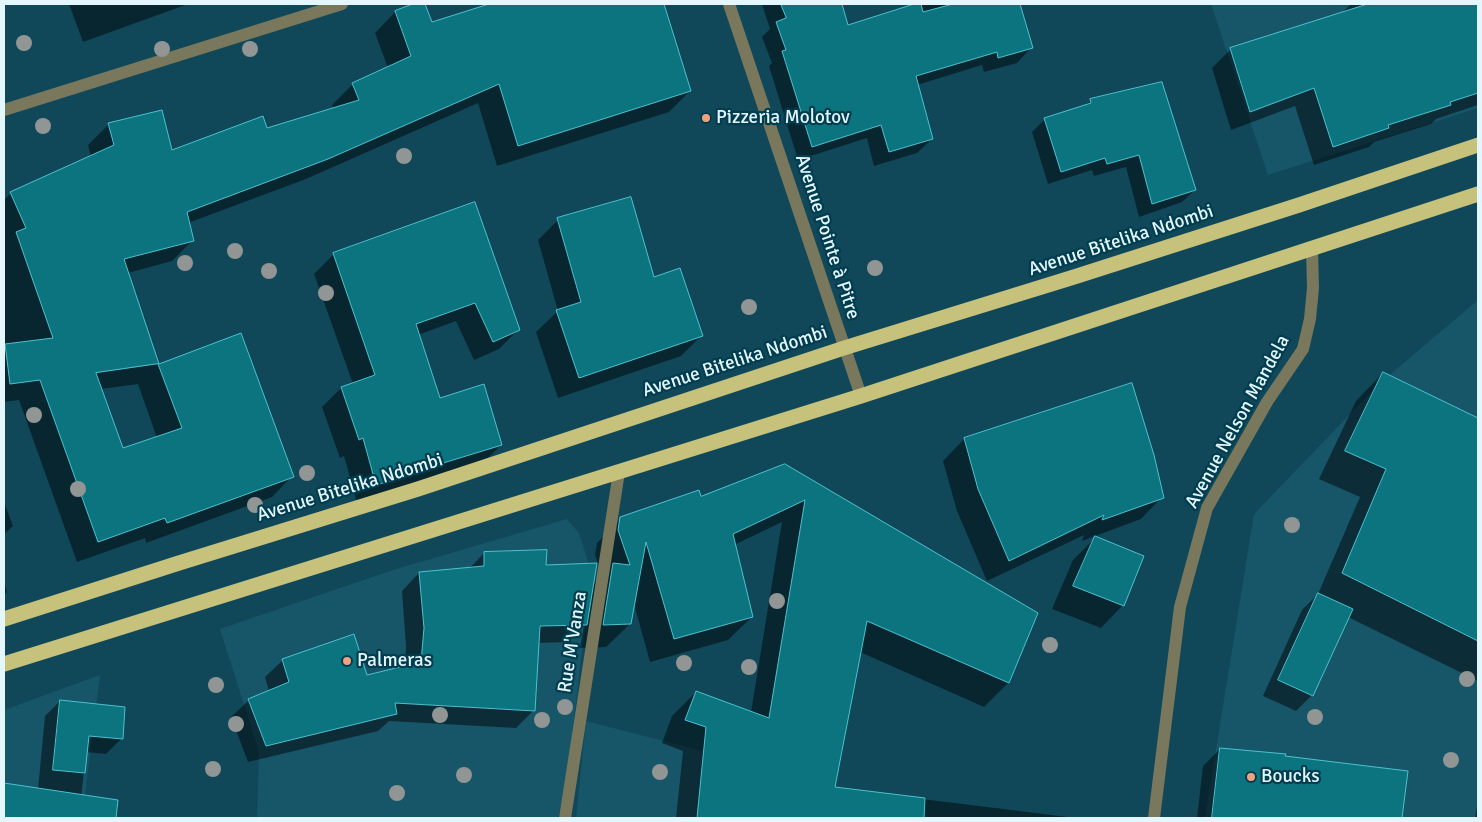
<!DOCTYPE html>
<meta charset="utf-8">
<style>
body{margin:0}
#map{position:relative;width:1482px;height:822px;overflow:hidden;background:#10485a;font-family:Signika,sans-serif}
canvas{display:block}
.frame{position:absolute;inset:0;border:5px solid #e5f7fe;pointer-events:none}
</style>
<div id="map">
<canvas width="1482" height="822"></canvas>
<div class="frame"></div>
</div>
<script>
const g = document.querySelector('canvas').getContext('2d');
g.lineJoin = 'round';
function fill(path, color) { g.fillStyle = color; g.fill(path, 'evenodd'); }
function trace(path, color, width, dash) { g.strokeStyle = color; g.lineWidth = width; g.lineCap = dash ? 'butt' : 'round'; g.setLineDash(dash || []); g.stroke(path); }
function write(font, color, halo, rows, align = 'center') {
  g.font = font + ' Signika,sans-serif'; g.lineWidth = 4.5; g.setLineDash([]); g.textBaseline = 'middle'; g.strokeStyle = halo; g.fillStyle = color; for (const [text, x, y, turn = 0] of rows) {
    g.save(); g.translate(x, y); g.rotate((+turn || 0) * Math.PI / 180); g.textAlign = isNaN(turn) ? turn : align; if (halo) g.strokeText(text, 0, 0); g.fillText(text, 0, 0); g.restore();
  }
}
fill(new Path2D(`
 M1211 4H1478V108L1268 175Z
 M1478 300V818H1205L1254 514 1380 383Z
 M567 519 578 532 583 545 589 566V590L568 772 558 818H257L259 752 220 629 393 570Z
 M100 675 82 818H4V710Z
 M586 721 749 763 750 797 747 818H576Z`), '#175569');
fill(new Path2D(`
 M69 4H188L83 42Z
 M417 4H424L431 24 493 4H662L690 91 669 112 497 166 478 103 306 179 188 223 192 241 172 261 128 273 158 365 240 335 292 476 272 497 146 543 145 538 77 562 19 400 4 402V200L11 193 91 157 88 145 109 124 171 151 266 130 334 109 332 105 353 84 388 68 375 33 395 12ZM138 384 157 438 122 450 101 389Z
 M762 4H841L848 27 918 4H1019L1031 48 1017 63 984 72 982 65 917 85 932 139 917 153 874 166 867 138 798 160 769 66 772 63 762 37 770 29Z
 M1351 4H1478V105L1436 119 1431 124 1374 142 1369 147 1314 165 1295 106 1231 130 1212 68 1231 49 1341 14Z
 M1161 83 1195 190 1182 202 1139 217 1126 167 1094 176 1092 170 1048 184 1032 132 1045 119 1084 107 1090 101Z
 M474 204 518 330 499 349 474 360 456 321 418 335 439 399 501 445 482 464 357 503 344 456 340 458 322 407 341 388 353 384 314 274 333 255Z
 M558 220 653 279 701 336 681 356 558 398 536 332 558 311 538 240Z
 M1383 373 1478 419V681L1348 617 1312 695 1296 711 1263 696 1302 610 1318 594 1360 497 1319 479 1356 401Z
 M964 439 1162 497 1141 519 1082 541 1084 535 987 581 957 511 943 461Z
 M784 466 1037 613 1008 683 984 707 860 652 833 788 1076 818H676L683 751 662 743 672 716 696 692 751 712 782 522 734 545 752 617 728 640 650 662 634 604 630 624 606 647 580 648 584 626 568 642 538 643 534 710 516 728 389 721 378 731 248 762 231 717 249 700 269 691 265 677 283 660 366 677 405 668 406 646 402 591 419 573 469 569 484 553 545 566 592 586 602 575 595 555 597 543 621 519 700 498Z
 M4 502 13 526 4 534Z
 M1095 538 1123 605 1101 628 1052 609 1073 560Z
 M4 581 7 592 4 595Z
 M60 701 121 739 106 754 86 752 79 818H4V784L38 789 45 716Z
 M1220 749 1407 772 1401 818H1197L1203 766Z
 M1478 801V818H1475Z`), '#0007');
const building = new Path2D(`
 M413 4H425L432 22 489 4H664L691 91 518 146 499 84 328 159 187 212 194 241 124 259 159 364 241 333 294 477 167 523 165 518 98 542 40 380 10 384 5 344 53 338 16 232 26 228 10 192 114 145 108 123 162 110 172 150 263 116 267 128 359 100 352 83 411 56 395 11ZM158 364 182 428 123 448 96 373Z
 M781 4H842L848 25 914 4H921L923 12 953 4H1020L1033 48 998 58 997 52 916 76 933 139 889 152 881 125 812 147 782 51 786 50 776 22 786 18Z
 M1368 4H1478V93L1450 102 1451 105 1388 125 1389 128 1333 147 1314 88 1250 112 1230 48Z
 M1162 82 1196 190 1152 204 1139 155 1107 164 1105 158 1061 172 1044 118 1091 103 1090 99Z
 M631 197 654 277 680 268 703 336 579 378 556 310 581 302 557 218Z
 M475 202 520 330 493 342 475 303 416 324 440 398 484 384 502 445 417 471 418 473 376 485 363 438 359 440 341 387 375 375 333 253Z
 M1383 372 1478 418V641L1342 573 1386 469 1345 451Z
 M1132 383 1154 455 1164 498 1102 520 1104 515 1009 561 978 489 964 438Z
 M785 464 1038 613 1009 683 867 621 835 787 925 798 924 818H697L706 727 685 720 696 691 769 718 805 500 733 534 753 617 674 639 646 542 631 624 603 625 613 563 630 565 618 530 620 517 699 490 701 496Z
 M1095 536 1144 556 1124 606 1073 586Z
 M547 550 546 565 597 563 587 625 540 626 535 711 395 703 397 714 266 746 248 699 289 682 282 659 354 634 367 675 421 662 424 628 419 572 484 566V552Z
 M1318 593 1353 609 1313 696 1278 680Z
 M60 700 125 707 123 739 89 736 85 773 53 770Z
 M1220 748 1286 754 1285 756 1408 771 1402 818H1212Z
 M4 783 118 800 116 818H4Z`);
fill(building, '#0c747e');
trace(building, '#4cc2cf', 1);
trace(new Path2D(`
 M729 4 861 396
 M4 110 342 4
 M565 818 619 472
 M1154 818 1180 607 1207 508 1267 402 1303 349 1310 319 1313 288 1312 249`), '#79785c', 12);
trace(new Path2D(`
 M4 619 179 563 418 489 844 348 1074 277 1299 205 1478 145
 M4 664 861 396 1478 194`), '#c6c27c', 15);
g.fillStyle = '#919695';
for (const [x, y] of [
 [24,43],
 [162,49],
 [250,49],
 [43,126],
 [404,156],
 [235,251],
 [185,263],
 [875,268],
 [269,271],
 [326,293],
 [749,307],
 [34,415],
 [307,473],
 [78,489],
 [255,505],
 [1292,525],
 [777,601],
 [1050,645],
 [684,663],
 [749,667],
 [1467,679],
 [216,685],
 [565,707],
 [440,715],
 [1315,717],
 [542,720],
 [236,724],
 [1451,760],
 [213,769],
 [660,772],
 [464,775],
 [397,793]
]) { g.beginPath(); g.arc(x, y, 8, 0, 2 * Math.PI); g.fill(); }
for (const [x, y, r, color] of [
 [706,118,5,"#f1a17d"],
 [347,661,5,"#f1a17d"],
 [1251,777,5,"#f1a17d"]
]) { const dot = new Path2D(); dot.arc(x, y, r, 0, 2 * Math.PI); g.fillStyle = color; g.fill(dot); trace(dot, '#003d4f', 2); }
write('19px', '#e5f7fe', '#003d4f', [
 ["Pizzeria Molotov",716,118],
 ["Palmeras",357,661],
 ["Boucks",1261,777]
], 'left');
write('19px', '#e5f7fe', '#003d4f', [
 ["Avenue Pointe à Pitre",827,237,72],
 ["Avenue Bitelika Ndombi",1121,241,-18],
 ["Avenue Bitelika Ndombi",735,362,-18],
 ["Avenue Nelson Mandela",1238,422,-61],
 ["Avenue Bitelika Ndombi",350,488,-17],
 ["Rue M'Vanza",573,642,-81]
]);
</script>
